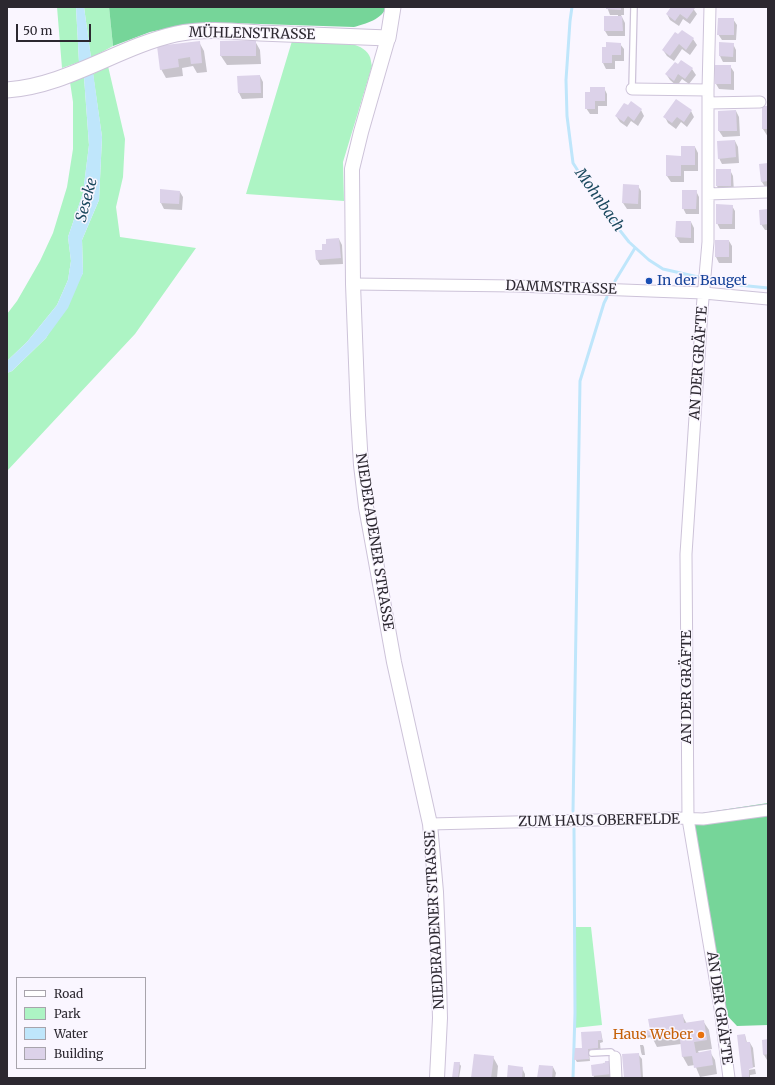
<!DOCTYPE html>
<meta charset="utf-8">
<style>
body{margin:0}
#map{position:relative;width:775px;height:1085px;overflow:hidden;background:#faf6ff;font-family:Merriweather,serif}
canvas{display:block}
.frame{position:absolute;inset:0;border:8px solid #2c2830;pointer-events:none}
.legend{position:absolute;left:16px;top:977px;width:130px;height:92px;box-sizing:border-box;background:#faf6ff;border:1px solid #a8a4ac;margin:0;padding:5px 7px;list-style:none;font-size:12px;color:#2c2830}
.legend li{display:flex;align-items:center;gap:8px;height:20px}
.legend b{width:20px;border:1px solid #a8a4ac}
.scale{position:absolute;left:16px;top:24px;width:75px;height:18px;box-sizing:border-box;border:2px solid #2c2830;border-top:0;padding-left:5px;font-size:12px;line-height:14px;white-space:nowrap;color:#2c2830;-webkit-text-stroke:3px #faf6ff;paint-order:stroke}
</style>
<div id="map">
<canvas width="775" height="1085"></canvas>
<div class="frame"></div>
<ul class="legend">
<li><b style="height:5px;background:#fff"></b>Road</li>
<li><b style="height:11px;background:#adf4c4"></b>Park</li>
<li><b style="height:11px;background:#bfe6fb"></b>Water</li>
<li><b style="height:11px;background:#dcd2e9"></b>Building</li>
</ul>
<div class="scale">50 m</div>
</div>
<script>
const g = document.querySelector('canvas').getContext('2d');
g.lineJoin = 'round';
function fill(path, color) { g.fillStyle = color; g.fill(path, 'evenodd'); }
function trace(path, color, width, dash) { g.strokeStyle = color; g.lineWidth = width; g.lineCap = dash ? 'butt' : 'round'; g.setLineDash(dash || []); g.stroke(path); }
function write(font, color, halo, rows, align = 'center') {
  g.font = font + ' Merriweather,serif'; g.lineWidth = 3; g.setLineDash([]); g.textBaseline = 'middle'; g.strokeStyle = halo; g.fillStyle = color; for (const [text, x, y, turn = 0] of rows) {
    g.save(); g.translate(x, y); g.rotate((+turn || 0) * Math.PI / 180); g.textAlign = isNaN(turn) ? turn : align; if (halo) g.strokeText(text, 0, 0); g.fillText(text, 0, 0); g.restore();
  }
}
fill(new Path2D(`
 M57 7H76L79 62 62 68Z
 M84 7H109L113 46 91 58Z
 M292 41C310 41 359 37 369 55 371 58 371 63 372 66L343 162 344 201 246 194Z
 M108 66 125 139 123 177 116 207 120 237 196 248 135 334 7 471V373L12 371 46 338 83 273 82 240 99 200 102 137 93 74Z
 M84 77 89 145 83 193 68 237 71 261 68 280 57 305 27 342 7 361V314L17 301 40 261 53 233 67 187 73 149V102L70 82Z
 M574 927H591L602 1025 574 1028Z`), '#adf4c4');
fill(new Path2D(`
 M109 7H386C383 19 365 24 354 27L229 23 179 26 150 32 113 46Z
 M768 803V1025L737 1026 720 1008 689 815Z`), '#76d599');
fill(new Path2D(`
 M76 7H84L102 137 99 200 82 240 83 273 68 308 46 338 12 371 7 373V361L27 342 57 305 68 280 71 261 68 237 83 193 89 145 84 77 79 62Z`), '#bfe6fb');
fill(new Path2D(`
 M589 7H600V8H589Z
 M607 7H624V15H621L625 23V36H608L605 31 618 17V15H610Z
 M672 7H692L697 14 690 24 683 19 679 26 670 20 667 14Z
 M733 19 737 25 736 40H722L718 34Z
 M682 31 693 39 697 45 690 55 682 49 674 61 667 56 663 50Z
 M255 41 260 50 261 64 227 65 221 56Z
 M199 42 204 51 207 72 197 73 193 66 182 68 183 76 166 78 161 69Z
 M620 44 624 49V61H615V69H606L603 63 607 48Z
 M720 44H733L736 50V62H723L720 56Z
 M682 61 692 69 696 75 689 84 682 79 677 86 670 80 666 74 678 66Z
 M730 66 734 72V90L719 89 716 84Z
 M260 76 263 82V98L242 99 239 93 238 77Z
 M604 88 607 94V106H598V114H590L586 108Z
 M763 107H768V137L763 129Z
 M641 110 644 116 638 126 631 121 627 127 620 122 616 116Z
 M691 111 694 117 687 127 681 122 676 129 668 123 665 117Z
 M736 111 739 117 740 136 723 137 719 131Z
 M735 141 738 147 739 163 722 164 719 158Z
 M695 147 698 153V171H684V182H671L667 176V156L682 157Z
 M768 164V187H765L762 182Z
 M730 170 733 176 734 192H720L717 186Z
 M638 186 641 191V209H627L623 203Z
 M696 191 699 197V214H686L683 208Z
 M180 192 183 197 182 210 164 209 161 203Z
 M732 206 735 211V229H720L717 223Z
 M768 210V230H765L761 224Z
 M677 222H691L694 228V243H680L676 237Z
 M339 239 342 245 343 264 320 265 317 260 323 251Z
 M729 241 732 246V263H719L716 257Z
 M682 1015 687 1024 703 1021 709 1030 712 1049 698 1051 699 1053 710 1052 715 1060 717 1074 700 1077 695 1065 688 1066 683 1057 681 1044 657 1047 652 1037 633 1040 632 1038 649 1031Z
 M601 1032 603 1042 600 1043 601 1054H589L590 1061 577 1062 575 1059 583 1049Z
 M745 1035 747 1043H750L753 1048 755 1067 748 1068V1070L755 1069 756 1074 750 1075V1078L743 1077Z
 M768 1040V1060H767L764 1055Z
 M640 1045H643L644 1047 645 1055H642L641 1052Z
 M638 1054 642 1059 643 1078H625Z
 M493 1057 498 1066 497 1078H472Z
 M611 1062 613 1076 610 1077V1078H594L592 1066 604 1065 603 1063Z
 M459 1063 461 1066 459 1078H453Z
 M553 1067 556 1073 555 1078H538Z
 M522 1068 525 1074V1078H508Z`), '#0003');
trace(new Path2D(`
 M572 7 570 21 566 80 567 116 573 163 597 201 629 242 649 260 663 269 729 284 768 288
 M615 281 635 248
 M573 811 580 381 604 303 607 297
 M573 1078 575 1013 574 829`), '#bfe6fb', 3);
fill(new Path2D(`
 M606 7H621V10L606 9Z
 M671 7H693L695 8 687 19 680 14 675 21 666 14Z
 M604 16H622L623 31H604Z
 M718 18H734V35H717Z
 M682 30 694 38 686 50 679 44 670 56 662 50 675 32 678 34Z
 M256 40V56H220V41Z
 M200 41 202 63 191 64 190 57 178 59 179 67 160 70 157 46Z
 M606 42 621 43V55H612V63H602V47H606Z
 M719 42 734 43 733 57 719 56Z
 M681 60 693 68 685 79 678 74 674 81 665 74 675 62 678 64Z
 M715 65H731V84H715Z
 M260 75 261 93H238L237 76Z
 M590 87H605V101H595V109H585V92H590Z
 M676 99 692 110 684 122 677 117 672 123 663 117Z
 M631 101 642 109 634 121 628 116 624 122 615 116 624 103 628 105Z
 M762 106H768V129H762Z
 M736 110 737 131H718V111Z
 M735 140 736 157 718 159 717 141Z
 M681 146H695V165H681V176H666V155L681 156Z
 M768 163V181L761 182 759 164Z
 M716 169H731V186H716Z
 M623 184 639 185 638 204 622 203Z
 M160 189 180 191 179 204 160 203Z
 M682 190H697L696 209H682Z
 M716 204 733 205 732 224H716Z
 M768 209V224L760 225 759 210Z
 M676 221H691V238L675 237Z
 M339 238 341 258 316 260 315 250H322V244H326V239Z
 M715 240H729V257H715Z
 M683 1014 684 1023 704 1020 707 1040 694 1042 696 1053 711 1050 713 1065 694 1068 692 1056 682 1057 680 1040 686 1039V1034L651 1039 650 1035 631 1038 630 1032 650 1030 648 1019Z
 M601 1031 602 1040H598V1048L588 1049 589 1059 574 1060 575 1048H582L581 1032Z
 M745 1034 746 1042H750L753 1068 749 1069V1077L742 1078 737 1035Z
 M768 1039V1054L763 1055 762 1040Z
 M639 1053 641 1078H624L622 1054Z
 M474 1054 494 1056 491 1078H471Z
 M605 1061H611L612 1074 592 1076 591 1065 605 1063Z
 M454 1062H460L458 1078H452Z
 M508 1065 523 1067 522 1078H507Z
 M539 1065 553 1066 552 1078H537Z`), '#dcd2e9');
const service = new Path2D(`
 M632 89 634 7
 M592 1053 611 1052 615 1057`);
const minor = new Path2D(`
 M710 7 708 90V242L702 310 686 554 688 819 720 1008 729 1078
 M632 89 708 90
 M708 103 760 102
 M708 194 768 192
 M353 284 516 286 704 293 768 299
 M430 824 678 818 703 819 768 810
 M615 1057 616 1078`);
const tertiary = new Path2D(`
 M388 38 361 132 352 169 353 284 358 415 361 465 366 507 376 562 394 662 430 824 436 892 438 942 440 1018 437 1078`);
const secondary = new Path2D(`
 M7 90C67 86 118 47 176 34 203 28 233 31 260 33 303 35 345 36 388 38L393 7`);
trace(service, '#cdc3d9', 8);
trace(minor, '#cdc3d9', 13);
trace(tertiary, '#cdc3d9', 16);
trace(secondary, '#cdc3d9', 17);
trace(service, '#fff', 5.5);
trace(minor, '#fff', 11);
trace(tertiary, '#fff', 14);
trace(secondary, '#fff', 15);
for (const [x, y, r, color] of [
 [649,281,4,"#1a4fb4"],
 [701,1035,4,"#e8710a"]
]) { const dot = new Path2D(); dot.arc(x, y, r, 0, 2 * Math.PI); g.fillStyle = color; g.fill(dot); trace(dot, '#faf6ff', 1.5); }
write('14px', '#2c2830', '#faf6ff', [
 ["MÜHLENSTRASSE",252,34,1],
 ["DAMMSTRASSE",561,288,2],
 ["AN DER GRÄFTE",699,363,-86],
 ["NIEDERADENER STRASSE",374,542,81],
 ["AN DER GRÄFTE",687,687,-90],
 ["ZUM HAUS OBERFELDE",599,821,-1],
 ["NIEDERADENER STRASSE",435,920,-93],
 ["AN DER GRÄFTE",719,1008,82]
]);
write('14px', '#164399', '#faf6ff', [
 ["In der Bauget",657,281]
], 'left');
write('14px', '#c56008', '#faf6ff', [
 ["Haus Weber",693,1035]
], 'right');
write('italic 15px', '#1a485e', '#faf6ff', [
 ["Seseke",87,200,-75],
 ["Mohnbach",599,200,55]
]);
</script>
